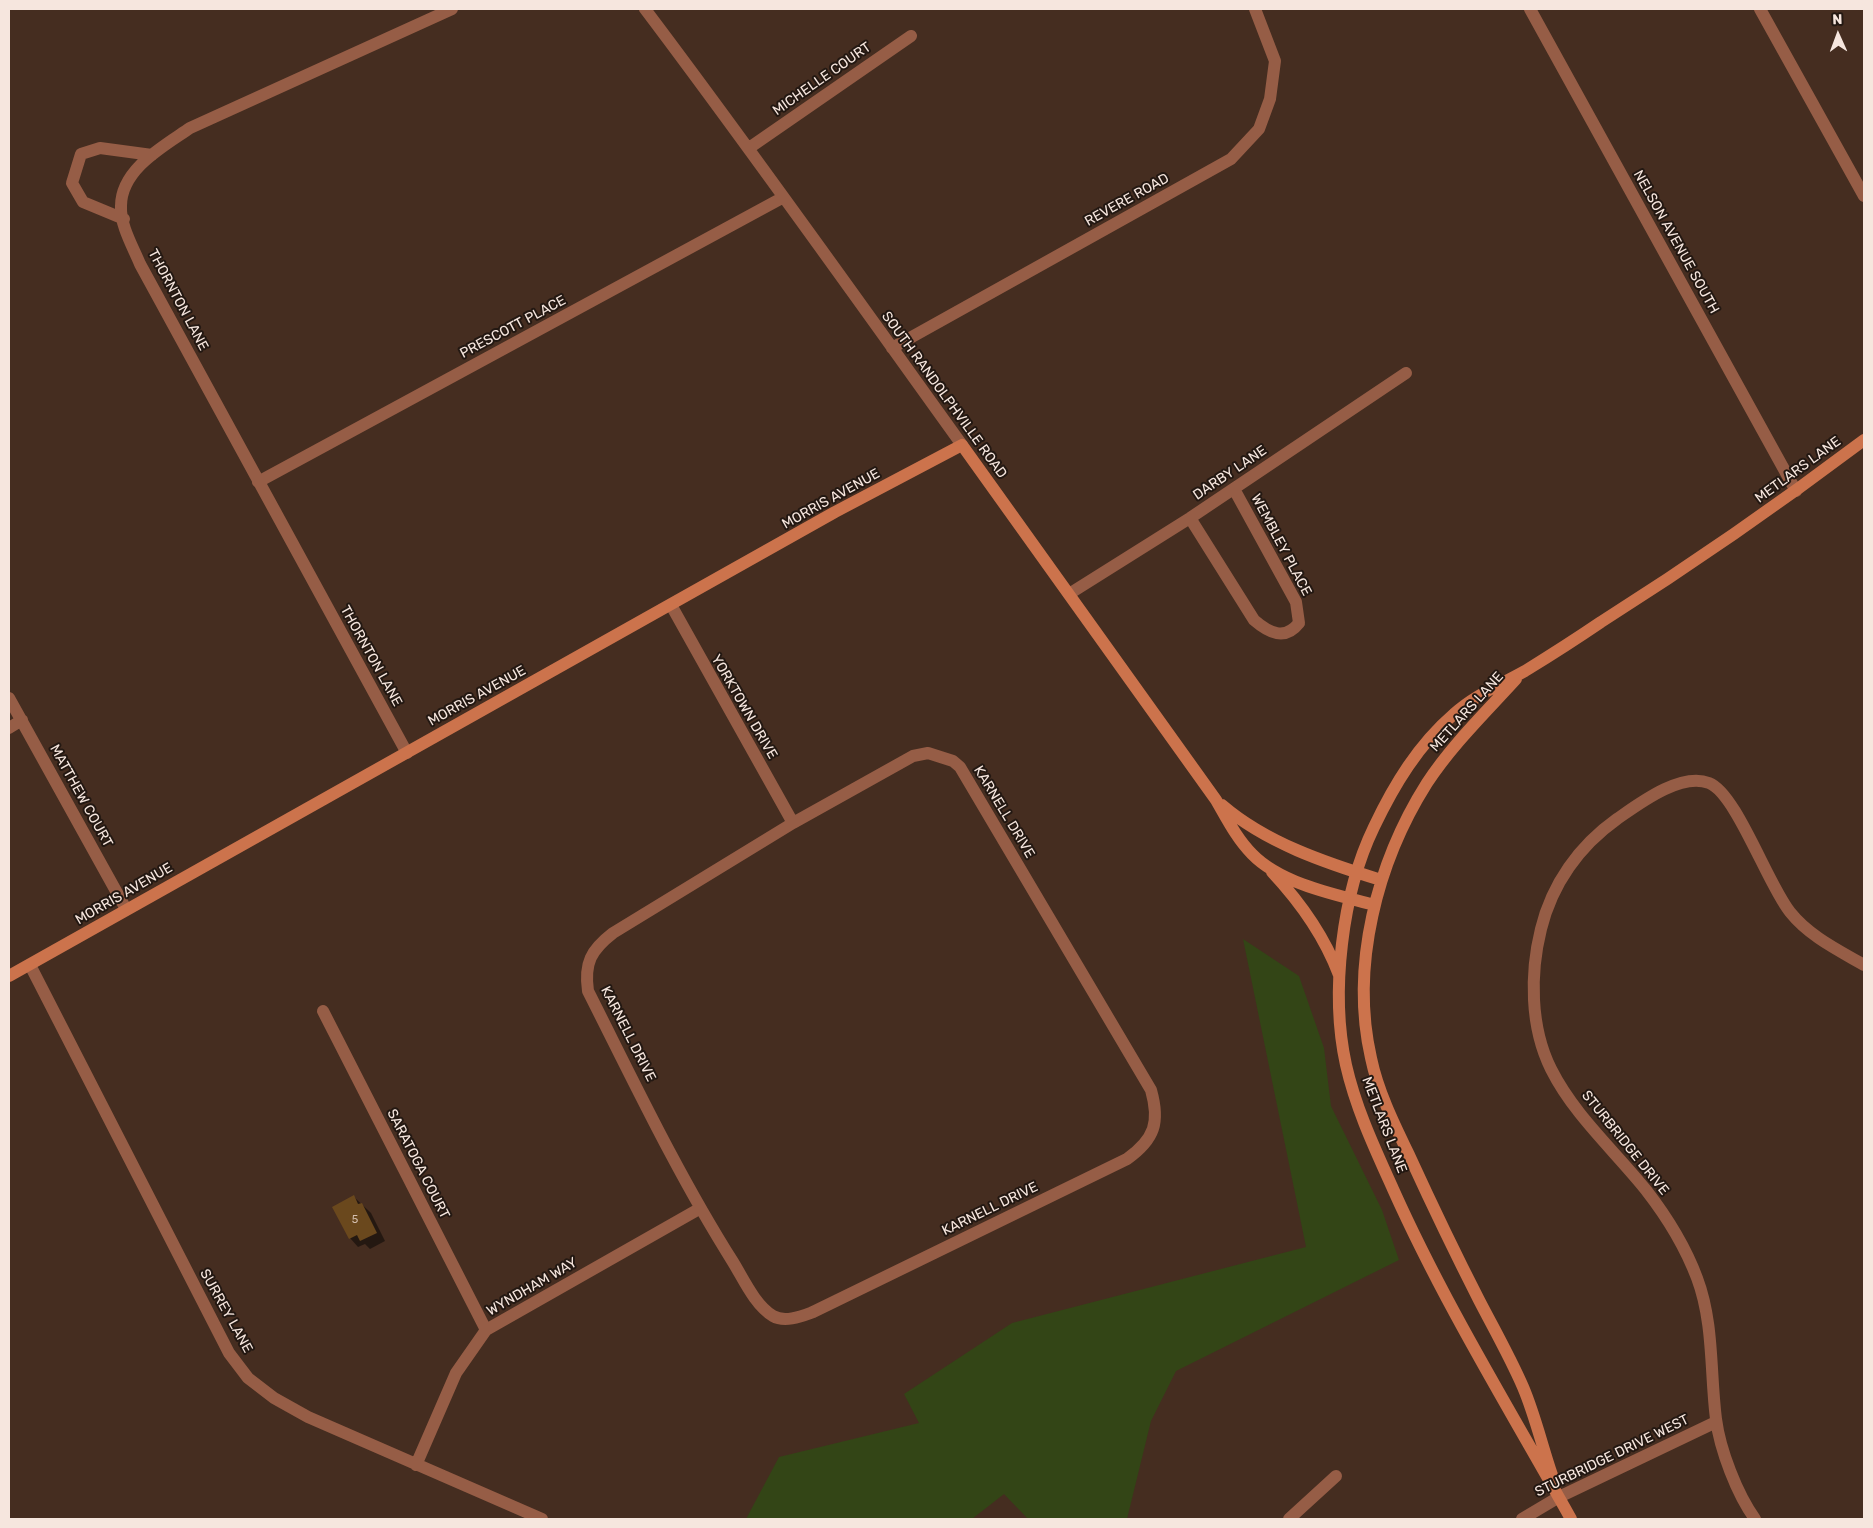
<!DOCTYPE html>
<style>
body{margin:0}
#map{position:relative;width:1873px;height:1528px;overflow:hidden;background:#452d20;font-family:Rubik,sans-serif}
canvas{display:block}
.frame{position:absolute;inset:0;border:10px solid #f6e6de;pointer-events:none}
.north{position:absolute;left:1813px;top:10px;width:50px;height:50px;-webkit-text-stroke:4px #231812;paint-order:stroke;rotate:358deg;font-size:14px;font-weight:700;line-height:20px;text-align:center;color:#f6e6de}
.north::after{content:'';display:block;margin:auto;width:18px;height:22px;background:#f6e6de;clip-path:polygon(50% 0,100% 100%,50% 72%,0 100%)}
</style>
<div id="map">
<canvas width="1873" height="1528"></canvas>
<div class="frame"></div>
<div class="north">N</div>
</div>
<script>
const g = document.querySelector('canvas').getContext('2d');
g.lineJoin = 'round';
function fill(path, color) { g.fillStyle = color; g.fill(path, 'evenodd'); }
function trace(path, color, width, dash) { g.strokeStyle = color; g.lineWidth = width; g.lineCap = dash ? 'butt' : 'round'; g.setLineDash(dash || []); g.stroke(path); }
function write(font, color, halo, rows, align = 'center') {
  g.font = font + ' Rubik,sans-serif'; g.lineWidth = 4; g.setLineDash([]); g.textBaseline = 'middle'; g.strokeStyle = halo; g.fillStyle = color; for (const [text, x, y, turn = 0] of rows) {
    g.save(); g.translate(x, y); g.rotate((+turn || 0) * Math.PI / 180); g.textAlign = isNaN(turn) ? turn : align; if (halo) g.strokeText(text, 0, 0); g.fillText(text, 0, 0); g.restore();
  }
}
fill(new Path2D(`
 M1243 939 1299 976 1324 1048 1331 1106 1382 1210 1399 1260 1176 1371 1151 1421 1127 1519H1028L1004 1494 972 1519H746L779 1457 919 1423 904 1394 1012 1323 1306 1247Z`), '#334516');
fill(new Path2D(`
 M354 1197 371 1213 385 1241 370 1249 365 1244 358 1247 350 1238Z`), '#0007');
fill(new Path2D(`
 M354 1195 358 1204 362 1203 377 1233 360 1241 357 1235 349 1239 332 1207Z`), '#6a481d');
trace(new Path2D(`
 M645 9C753 152 857 299 962 445
 M1530 9 1796 491
 M1760 9 1864 196
 M749 148 911 36
 M124 219 83 202 72 183 81 154 100 148 152 155
 M892 348 1231 159 1259 129 1270 99 1275 61 1255 9
 M258 482 782 198
 M1190 518 1254 620C1269 633 1285 641 1299 623L1296 602 1234 489
 M1069 594 1190 518 1406 373
 M671 605 793 823
 M9 698 126 909
 M9 728 22 720
 M407 753 140 264C133 247 120 225 121 206 121 169 164 146 190 128L452 9
 M928 753 953 761 960 767 1151 1090C1160 1122 1155 1139 1127 1159L813 1312C802 1316 785 1323 773 1316 755 1305 744 1280 733 1262 678 1175 634 1082 588 991 584 963 591 950 613 933L793 823 913 756Z
 M30 965 229 1353 248 1378 274 1398 308 1417 542 1519
 M323 1011 486 1330
 M416 1465 456 1373 486 1330 699 1209
 M1289 1519 1336 1476
 M1522 1519 1559 1497 1716 1422
 M1755 1519C1737 1494 1720 1450 1716 1419 1710 1372 1714 1323 1697 1278 1685 1246 1667 1217 1646 1190 1614 1150 1574 1115 1551 1069 1530 1027 1530 973 1541 929 1552 884 1579 846 1617 819 1640 803 1681 772 1709 783 1736 793 1768 885 1790 912 1809 936 1838 950 1864 965`), '#965d46', 12);
trace(new Path2D(`
 M1516 679C1485 713 1452 745 1427 783 1377 862 1350 966 1371 1058 1378 1092 1395 1126 1410 1157 1432 1205 1455 1253 1479 1300 1494 1329 1510 1357 1523 1387 1535 1415 1542 1446 1552 1475
 M1222 805C1266 843 1326 863 1381 880
 M1272 872C1301 903 1324 935 1339 975
 M9 976 835 512 962 445 1216 800C1227 819 1237 839 1252 854 1281 884 1336 895 1375 905
 M1571 1519C1510 1410 1444 1303 1393 1189 1375 1149 1356 1109 1346 1065 1330 993 1342 893 1374 827 1394 785 1418 745 1454 714 1475 695 1500 685 1525 671 1551 655 1576 639 1601 622 1691 565 1779 504 1864 440`), '#cc734c', 12);
write('11px', '#d3beae', null, [
 ["5",355,1220]
]);
write('14px', '#f6e6de', '#231812', [
 ["MICHELLE COURT",822,79,-35],
 ["REVERE ROAD",1127,200,-29],
 ["NELSON AVENUE SOUTH",1676,242,61],
 ["THORNTON LANE",178,300,62],
 ["PRESCOTT PLACE",513,327,-28],
 ["SOUTH RANDOLPHVILLE ROAD",944,395,54],
 ["METLARS LANE",1798,470,-36],
 ["DARBY LANE",1230,473,-34],
 ["MORRIS AVENUE",831,499,-29],
 ["WEMBLEY PLACE",1281,545,62],
 ["THORNTON LANE",371,656,61],
 ["MORRIS AVENUE",477,696,-29],
 ["YORKTOWN DRIVE",744,707,60],
 ["METLARS LANE",1467,712,-48],
 ["MATTHEW COURT",81,796,61],
 ["KARNELL DRIVE",1004,812,59],
 ["MORRIS AVENUE",124,894,-30],
 ["KARNELL DRIVE",628,1034,63],
 ["METLARS LANE",1384,1125,69],
 ["STURBRIDGE DRIVE",1625,1143,51],
 ["SARATOGA COURT",418,1164,63],
 ["KARNELL DRIVE",990,1209,-26],
 ["WYNDHAM WAY",532,1287,-30],
 ["SURREY LANE",226,1311,61],
 ["STURBRIDGE DRIVE WEST",1612,1456,-26]
]);
</script>
